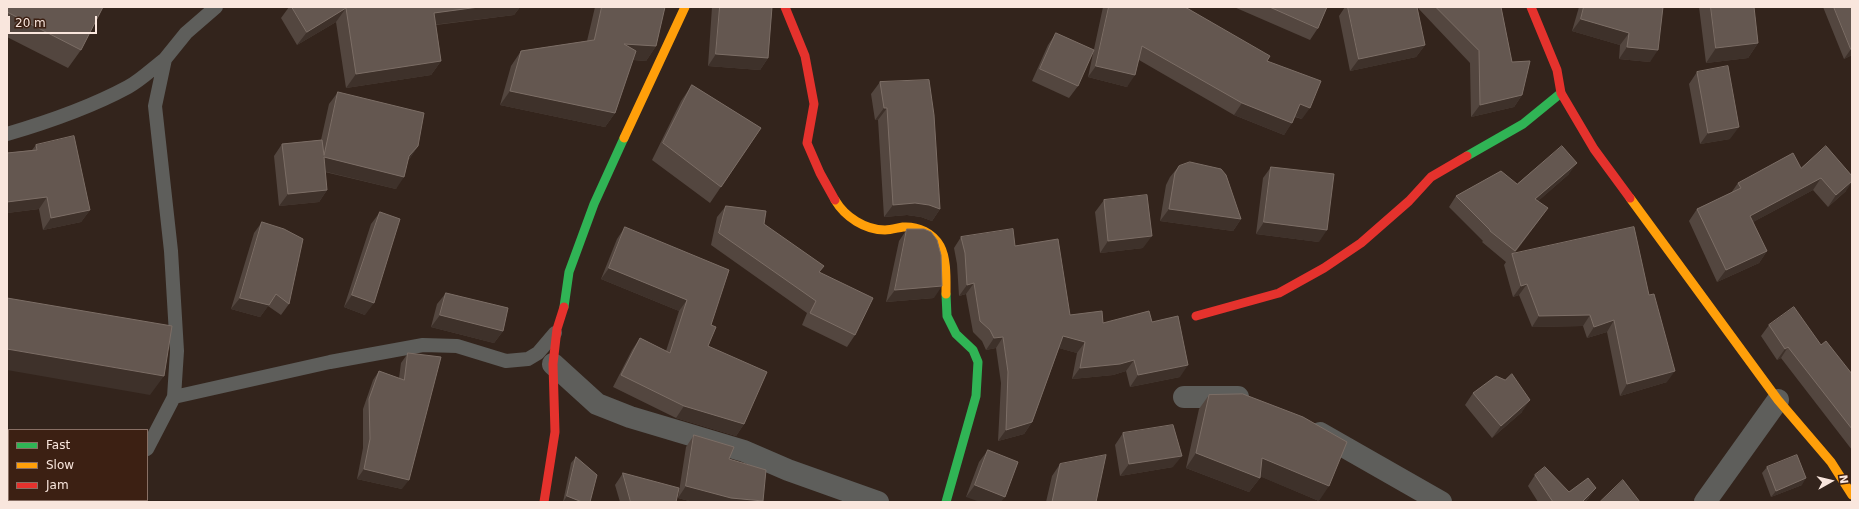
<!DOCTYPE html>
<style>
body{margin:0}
#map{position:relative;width:1859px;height:509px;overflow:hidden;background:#33241c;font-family:"DejaVu Sans",sans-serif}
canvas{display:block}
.frame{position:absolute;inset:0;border:8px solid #f9e6dd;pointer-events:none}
.legend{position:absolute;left:8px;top:429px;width:140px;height:72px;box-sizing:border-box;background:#3c2013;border:1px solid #886f64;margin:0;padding:5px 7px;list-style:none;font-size:12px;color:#f9e6dd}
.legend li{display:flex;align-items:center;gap:8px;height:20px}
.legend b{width:20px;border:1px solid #886f64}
.north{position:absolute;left:1811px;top:461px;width:40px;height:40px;-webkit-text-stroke:3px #3c2013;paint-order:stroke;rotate:82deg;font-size:11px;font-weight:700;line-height:16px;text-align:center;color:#f9e6dd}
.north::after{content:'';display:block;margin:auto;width:14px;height:18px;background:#f9e6dd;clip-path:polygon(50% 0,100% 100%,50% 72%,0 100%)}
.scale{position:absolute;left:8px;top:16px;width:89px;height:18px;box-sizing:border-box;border:2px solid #f9e6dd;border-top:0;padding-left:5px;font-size:12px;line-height:14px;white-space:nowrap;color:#f9e6dd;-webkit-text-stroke:3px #3c2013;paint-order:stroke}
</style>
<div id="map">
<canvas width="1859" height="509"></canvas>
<div class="frame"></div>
<ul class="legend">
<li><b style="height:5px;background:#30b455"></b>Fast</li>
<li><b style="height:5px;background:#ff9f0a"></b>Slow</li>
<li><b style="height:5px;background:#e5322d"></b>Jam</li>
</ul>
<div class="north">N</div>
<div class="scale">20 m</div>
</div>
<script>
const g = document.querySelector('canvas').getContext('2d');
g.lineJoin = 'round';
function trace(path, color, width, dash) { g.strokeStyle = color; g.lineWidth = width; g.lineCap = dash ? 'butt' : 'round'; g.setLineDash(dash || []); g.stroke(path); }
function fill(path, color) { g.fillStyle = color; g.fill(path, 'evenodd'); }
trace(new Path2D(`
 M7 134C48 122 91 107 128 87 141 80 153 68 165 59
 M174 397 330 362 423 345 457 346 506 361 528 359 538 353 555 333
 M147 449 174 397 177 351 171 251 155 106 165 59 186 33 216 7
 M111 502 113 500`), '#5e5e5b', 14);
trace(new Path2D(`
 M553 364 597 404 630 417 744 451 788 470 878 502
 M1184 397H1238
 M1320 433 1441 502
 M1705 502 1778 400`), '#5e5e5b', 22);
trace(new Path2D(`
 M1467 156 1523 124 1561 93
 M564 307 569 272 594 204 624 138
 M946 502 976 396 978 362 973 350 956 334 947 316 946 294`), '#30b455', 9);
trace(new Path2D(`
 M624 138 685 7
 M1630 198 1778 400 1831 462 1852 495
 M835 200C845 217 865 230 885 230 891 230 897 228 903 227 918 226 933 233 940 246 947 259 946 279 946 294`), '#ff9f0a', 9);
trace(new Path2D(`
 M785 7 805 56 814 104 807 143 820 173 835 200
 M1531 7 1557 70 1561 93 1594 149 1630 198
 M1196 316 1279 293 1324 268 1361 243 1409 201 1431 177 1467 156
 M544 502 555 432 553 364 557 329 564 307`), '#e5322d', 9);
fill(new Path2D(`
 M7 7 81 50 68 68 7 37Z
 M289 7H520L514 15 436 25 441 61 431 75 346 88 336 22 297 45 281 18Z
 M595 7H665L656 46 646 61 633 60 615 113 605 127 500 105 511 66 521 51 587 41Z
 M712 7H772L768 58 760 70 708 66Z
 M1103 7H1185L1267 61 1302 119 1295 117 1284 135 1234 115 1139 60 1127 87 1088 77Z
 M1234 7H1327L1318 28 1310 40Z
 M1345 7H1416L1425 45 1416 57 1350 71 1339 16Z
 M1417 7H1501L1512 62 1522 95 1514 107 1471 117 1470 63Z
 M1579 7H1663L1650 62 1619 59 1620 45 1572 31Z
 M1699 7H1754L1758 43 1748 58 1706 63Z
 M1823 7H1852V55L1844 59Z
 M1056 33 1078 86 1069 98 1032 81 1048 45Z
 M1697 72 1730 139 1700 144 1689 84Z
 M880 82 940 209 932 221 921 217 907 215 884 217 878 120H875L871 94Z
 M692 85 761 128 710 203 652 160 681 101Z
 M338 92 418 146 410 158 408 160 396 189 325 172 327 190 319 202 279 206 274 156 282 144 321 140 329 104Z
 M36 145 90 210 81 222 43 230 39 209 7 213V153L32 150Z
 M1179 166 1241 219 1233 231 1160 221 1166 185 1170 177Z
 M1271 167 1319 242 1256 234 1263 178Z
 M1801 168 1846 191 1828 207 1813 190 1753 222 1767 251 1759 263 1717 282 1689 221 1697 209 1731 193 1738 183Z
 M1569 174 1538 201 1540 219 1514 254 1634 227 1667 382 1620 396 1607 332 1587 338 1583 326 1532 327 1519 295 1513 297 1504 265 1506 262 1482 242 1483 241 1449 207 1456 196Z
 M1104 200 1143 248 1100 253 1095 212Z
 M726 206 764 224 819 272 855 335 847 347 802 325 807 313 711 245 717 217Z
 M380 212 365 315 344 307 371 224Z
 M262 222 289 304 281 315 268 306 260 317 231 309 254 233Z
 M625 227 711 325 708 346 744 424 736 436 676 418 613 387 632 350 640 338 666 351 679 311 601 279 617 239Z
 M907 229 934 298 886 302 899 241Z
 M961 237 1015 246 1070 315 1103 323 1152 322 1180 377 1130 387 1126 371 1113 375 1072 379 1077 353 1059 348 1032 422 1024 434 998 441 1001 383 996 348 986 350 982 341 973 332 966 294 959 296 957 264 954 248Z
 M446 293 503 331 494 343 431 327 437 304Z
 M1769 325 1821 345 1852 374V450L1781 358 1777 360 1761 336Z
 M408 353 402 489 357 479 363 448V409L373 380 379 371 399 378 401 363Z
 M1473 393 1522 412 1492 438 1465 405Z
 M1209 395 1319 501 1260 476V478L1249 492 1186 468 1199 409Z
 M1123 433 1173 467 1120 476 1115 445Z
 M694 435 729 459 763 501V502H693L678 498 686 447Z
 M988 450 1005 497H966L979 462Z
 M576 457 590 502H563L571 463Z
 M1060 464 1096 502H1046L1052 476Z
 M1767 467 1802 485 1771 497 1762 473Z
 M623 473 676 502H620L615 485Z
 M1535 475 1569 492 1589 498 1585 502H1538L1528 486Z`), '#53463f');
fill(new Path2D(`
 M479 7H520L514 15 424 26 434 13Z
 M346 8 336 22 297 45 307 32Z
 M1581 19 1629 33 1620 45 1572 31Z
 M1758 43 1748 58 1706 63 1716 48Z
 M624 44 656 46 646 61 614 58Z
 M1425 45 1416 57 1350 71 1359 59Z
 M1627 47 1658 50 1650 62 1619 59Z
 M1852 48V55L1844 59 1851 49Z
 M716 54 768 58 760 70 708 66Z
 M441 61 431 75 346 88 356 74Z
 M1096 66 1135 75 1127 87 1088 77Z
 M510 91 615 113 605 127 500 105Z
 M1522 95 1514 107 1471 117 1480 105Z
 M1242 103 1292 123 1284 135 1234 115Z
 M1300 104 1310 108 1302 119 1292 115Z
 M884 108H887L878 120H875Z
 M1739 127 1730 139 1700 144 1708 133Z
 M418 146 410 158 400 167 409 156Z
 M324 157 404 177 396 189 315 169Z
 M1577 163 1569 174 1528 210 1535 199Z
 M1821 178 1813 190 1742 228 1750 216Z
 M1852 181V182L1846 191 1828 207 1836 195Z
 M327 190 319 202 279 206 288 194Z
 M47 197 39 209 7 213V202Z
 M915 203 929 205 940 209 932 221 921 217 907 215 884 217 893 205Z
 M1548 208 1540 219 1512 255 1515 251Z
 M1169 209 1241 219 1233 231 1160 221Z
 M90 210 81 222 43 230 51 218Z
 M1264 222 1327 230 1319 242 1256 234Z
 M1152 236 1143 248 1100 253 1108 241Z
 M1767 251 1759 263 1717 282 1726 270Z
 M609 268 687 300 679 311 601 279Z
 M974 283 966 294 959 296 967 285Z
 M1527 284 1519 295 1513 297 1521 286Z
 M942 286 934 298 886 302 895 290Z
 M352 295 374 303 365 315 344 307Z
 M240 298 269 305 260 317 231 309Z
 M440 315 503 331 494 343 431 327Z
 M1590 315 1583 326 1532 327 1539 316Z
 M1614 320 1607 332 1587 338 1594 327Z
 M1063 336 1085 342 1077 353 1055 347Z
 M1003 337 996 348 986 350 994 338Z
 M1788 347 1781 358 1777 360 1785 349Z
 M7 349 164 376 150 395 7 370Z
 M1134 360 1126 371 1113 375 1072 379 1080 368Z
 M1188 365 1180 377 1130 387 1138 375Z
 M1675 371 1667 382 1620 396 1627 384Z
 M1530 400 1522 412 1492 438 1501 426Z
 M684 406 744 424 736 436 676 418Z
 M1032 422 1024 434 998 441 1006 430Z
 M1196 453 1260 478 1249 492 1186 468Z
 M1182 456 1173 467 1120 476 1129 464Z
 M1262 458 1329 486 1319 501 1252 473Z
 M364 469 409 480 402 489 357 479Z
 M1806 478 1802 485 1771 497 1776 491Z
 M975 485 1005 497 1001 502H980L966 497Z
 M686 486 763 501V502H693L678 498Z
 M1596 488 1589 498 1585 502H1582Z
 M567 496 582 502H563Z`), '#3e312a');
const building = new Path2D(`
 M7 7H103L81 50 7 12Z
 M292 7H479L434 13 441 61 356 74 346 8 307 32Z
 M602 7H665L656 46 624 44 636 51 615 113 510 91 521 51 594 40Z
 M720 7H772L768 58 716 54Z
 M1109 7H1185L1270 56 1267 61 1321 81 1310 108 1300 104 1292 123 1242 103 1142 46 1135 75 1096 66Z
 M1270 7H1327L1318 28Z
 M1348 7H1417L1425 45 1359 59Z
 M1436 7H1501L1512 62 1530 61 1522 95 1480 105 1479 51Z
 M1584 7H1663L1658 50 1627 47 1629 33 1581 19Z
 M1711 7H1754L1758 43 1716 48Z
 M1834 7H1852V48L1851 49Z
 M1056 33 1094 50 1078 86 1040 69Z
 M1728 66 1739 127 1708 133 1697 72Z
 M929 80 934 115 940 209 929 205 915 203 893 205 887 108H884L880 82Z
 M692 85 761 128 721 187 663 143Z
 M338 92 424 113 418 146 409 156 404 177 324 157 327 190 288 194 282 144 322 140 324 155Z
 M74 136 90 210 51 218 47 197 7 202V153L37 150 36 145Z
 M1562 146 1577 163 1535 199 1548 208 1515 251 1490 231V230L1456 196 1501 171 1517 184Z
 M1826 146 1852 176V181L1836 195 1821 178 1750 216 1767 251 1726 270 1697 209 1741 188 1738 183 1793 153 1801 168Z
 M1190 162 1221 169 1226 175 1241 219 1169 209 1175 173 1179 166Z
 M1271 167 1334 174 1327 230 1264 222Z
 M1147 195 1152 236 1108 241 1104 200Z
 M726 206 766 211 764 224 824 266 819 272 873 298 855 335 810 313 816 301 719 233Z
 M380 212 400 219 374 303 352 295Z
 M262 222 284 229 303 239 289 304 276 294 269 305 240 298Z
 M625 227 729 270 711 325 716 327 708 346 767 372 744 424 684 406 621 375 640 338 670 353 687 300 609 268Z
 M1634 227 1649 295 1654 294 1675 371 1627 384 1614 320 1594 327 1590 315 1539 316 1527 284 1521 286 1512 254Z
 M907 229H924L931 232 937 240 941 255 942 286 895 290Z
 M1013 229 1015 246 1058 239 1070 315 1102 311 1103 323 1149 311 1152 322 1178 316 1188 365 1138 375 1134 360 1120 364 1080 368 1085 342 1063 336 1032 422 1006 430 1008 372 1003 337 994 338 990 330 980 321 974 283 967 285 965 253 961 237Z
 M446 293 508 308 503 331 440 315Z
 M7 298 172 326 164 376 7 349Z
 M1794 307 1821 345 1826 341 1852 374V429L1788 347 1785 349 1769 325Z
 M408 353 441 357 409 480 364 469 370 439 369 399 379 371 404 380Z
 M1512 374 1530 400 1501 426 1473 393 1496 376 1505 380Z
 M1243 394 1303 417 1347 442 1329 486 1262 458 1260 478 1196 453 1209 395Z
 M1173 425 1182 456 1129 464 1123 433Z
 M694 435 734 447 729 459 766 470 763 501 731 498 686 486Z
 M988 450 1018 462 1005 497 975 485Z
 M1106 455 1096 502H1052L1060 464Z
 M1797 455 1806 478 1776 491 1767 467Z
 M576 457 597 475 590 502H582L567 496Z
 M1545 467 1569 492 1588 478 1596 488 1582 502H1553L1535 475Z
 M623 473 679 488 676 502H631Z
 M1623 480 1640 502H1600Z`);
fill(building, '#645750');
trace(building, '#7c6e66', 1);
</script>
